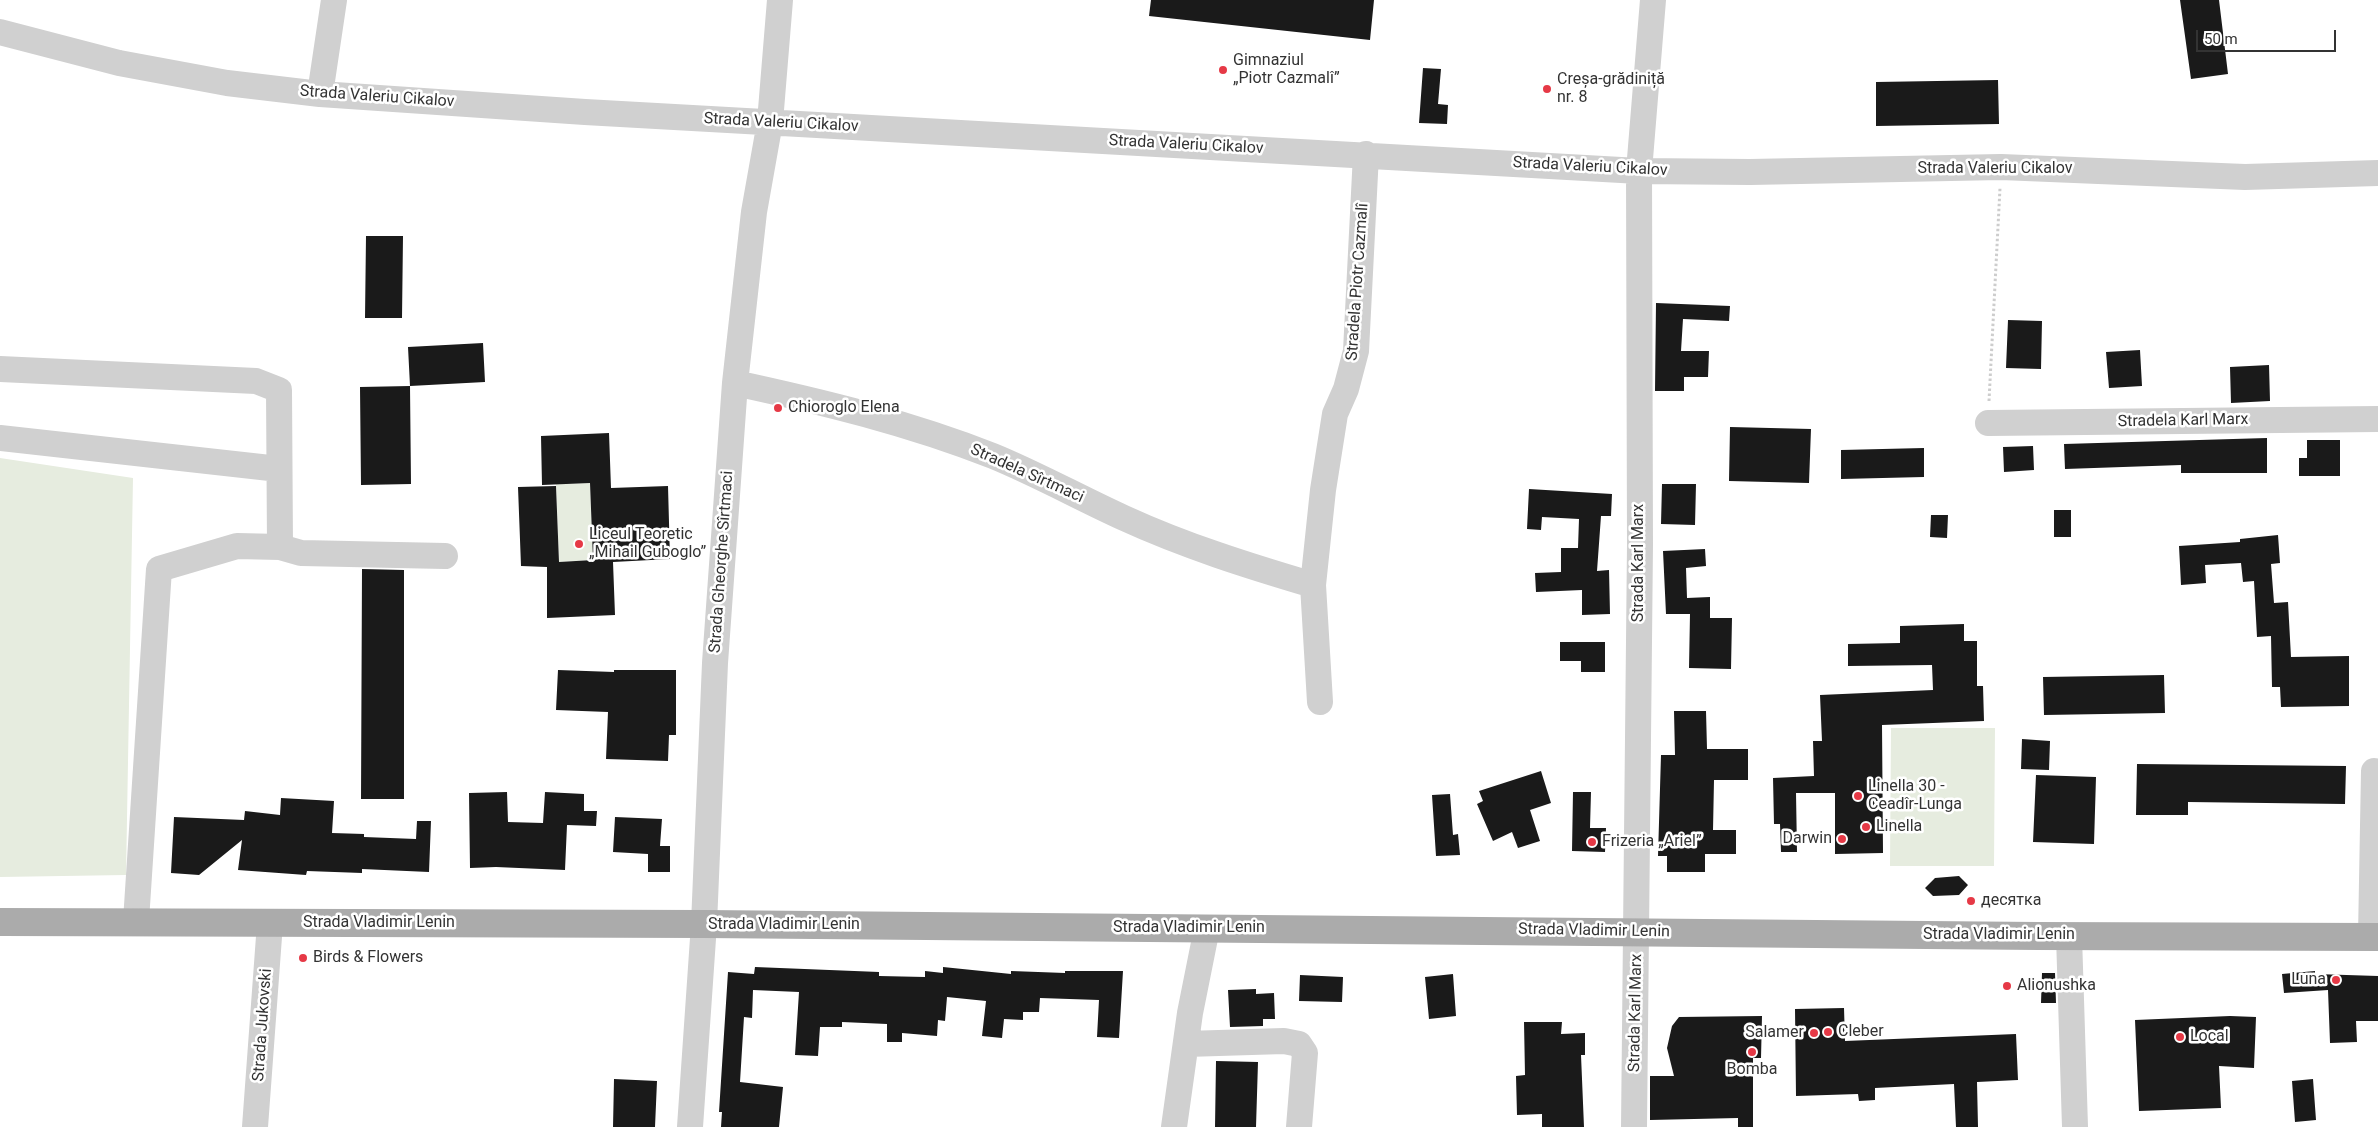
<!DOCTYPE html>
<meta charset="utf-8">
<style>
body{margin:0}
#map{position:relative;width:2378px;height:1127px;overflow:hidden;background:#fff;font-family:Roboto,sans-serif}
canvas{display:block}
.scale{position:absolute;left:2196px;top:30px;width:140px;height:22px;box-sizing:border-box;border:2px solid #333;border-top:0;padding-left:6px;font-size:15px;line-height:18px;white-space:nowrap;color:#333;-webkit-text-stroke:4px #fff;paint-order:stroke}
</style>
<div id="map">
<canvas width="2378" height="1127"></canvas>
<div class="scale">50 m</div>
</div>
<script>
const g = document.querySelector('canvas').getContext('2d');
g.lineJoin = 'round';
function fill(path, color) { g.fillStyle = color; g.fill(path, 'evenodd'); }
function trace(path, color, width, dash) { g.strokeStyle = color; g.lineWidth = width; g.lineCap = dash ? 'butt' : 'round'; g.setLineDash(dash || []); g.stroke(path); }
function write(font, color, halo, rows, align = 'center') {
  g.font = font + ' Roboto,sans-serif'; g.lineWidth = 5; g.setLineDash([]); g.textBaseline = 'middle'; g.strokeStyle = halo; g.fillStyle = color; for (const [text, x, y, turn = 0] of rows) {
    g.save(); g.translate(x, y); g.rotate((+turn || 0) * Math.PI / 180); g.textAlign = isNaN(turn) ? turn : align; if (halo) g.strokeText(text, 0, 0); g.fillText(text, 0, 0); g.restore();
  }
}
fill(new Path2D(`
 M0 458 133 478 126 875 0 877Z
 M590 483 593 560 559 562 556 484Z
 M1891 728H1995L1994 866H1890Z`), '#e6ecdf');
fill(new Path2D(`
 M1151 0H1374L1370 40 1149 16Z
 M2180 0H2219L2228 74 2191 79Z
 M1423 68 1441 69 1438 104 1448 105 1447 124 1419 123Z
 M1998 80 1999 124 1876 126V82Z
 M366 236H403L402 318H365Z
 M1656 303 1730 306 1729 321 1683 319 1681 351H1709L1708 377H1684V391H1655Z
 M2008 320 2042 321 2041 369 2006 368Z
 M483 343 485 382 410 386 408 347Z
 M2140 350 2142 386 2109 388 2106 352Z
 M2269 365 2270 401 2231 403 2230 367Z
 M410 386 411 484 361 485 360 387Z
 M1730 427 1811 429 1809 483 1729 481Z
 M609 433 611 488 668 486 670 559 613 562 615 615 547 618V567L521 566 518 487 556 486 559 562 593 560 590 483 542 485 541 436Z
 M2267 438V473H2181V465L2065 469 2064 444Z
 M2307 440H2340V476H2299V458H2307Z
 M2033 446 2034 470 2004 472 2003 447Z
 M1924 448V477L1841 479V450Z
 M1662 484H1696L1695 525 1661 524Z
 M1529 489 1612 494 1611 516H1601L1597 571 1609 570 1610 614 1582 615V590L1536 592 1535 573 1561 572V548H1578L1579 519 1542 517 1541 530 1527 529Z
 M2054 510H2071V537H2054Z
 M1931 515H1948L1947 538 1930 537Z
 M2278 535 2280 563 2271 564 2274 603 2288 602 2291 657 2349 656V706L2281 707 2280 687H2272L2271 636 2257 637 2254 581 2243 582 2241 563 2205 565 2206 583 2181 585 2179 546 2240 542V539Z
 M1705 549 1706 566 1686 568 1687 598 1710 597V618H1732L1731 669 1689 668 1690 614H1666L1663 551Z
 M362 569 404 570V799H361Z
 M1964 624V641H1977V686H1983L1984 721 1882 725 1883 853 1835 854V793H1796L1797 852H1781L1780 824H1774L1773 778 1814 776 1813 741H1822L1820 695 1933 690 1932 665 1848 666V644L1900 643V626Z
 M1560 642H1605V672H1581V661H1560Z
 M558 670 614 672V670H676V735H669L668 761 606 759 608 712 556 710Z
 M2164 675 2165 713 2044 715 2043 677Z
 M1674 711H1706L1707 749H1748V780H1714L1713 830H1736V854H1705V872H1667V856H1658L1661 755H1675Z
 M2022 739 2050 741 2049 770 2021 769Z
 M2137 764 2346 766 2345 804 2188 802V815H2136Z
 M1541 771 1551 803 1530 810 1540 841 1518 848 1512 832 1493 841 1477 804 1483 801 1479 791Z
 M2036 775 2096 777 2094 844 2033 842Z
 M507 792 508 822 543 823 545 792 584 794V811H597L596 826 567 825 565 870 496 867 470 868 469 793Z
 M1573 792H1591L1590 828H1606L1605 852 1572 851Z
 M1450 794 1453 835 1458 834 1460 855 1436 856 1432 795Z
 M281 798 334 801 332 833 364 834V837L416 839 417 821H431L429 872 362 869V873L307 871 306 875 238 870 242 840 199 875 171 873 174 817 244 820 245 811 280 815Z
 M615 817 662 819 660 846H670V872H648V854L613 852Z
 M1959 876 1968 885 1959 895 1933 896 1925 888 1935 878Z
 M755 967 879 972V976L925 977V971L943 973V967L1011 974V971L1065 973V971H1123L1119 1038 1097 1037 1099 1000 1040 998 1039 1012H1023V1020L1004 1019 1002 1038 982 1036 986 1001 947 997 945 1021 938 1020 937 1036 902 1033V1042H887V1024L842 1022V1027H820L818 1056 795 1055 799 992 753 990 752 1018 744 1017 740 1082 783 1087 779 1127H721L722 1112H719L728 972 754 974Z
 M2315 971V974L2378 976V1021H2356L2357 1042 2330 1043 2328 990 2284 993 2282 974Z
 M2042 973H2055L2056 1003H2041Z
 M1453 974 1456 1016 1429 1019 1425 977Z
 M1300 975 1343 977 1342 1002 1299 1001Z
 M1256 989V994L1274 993 1275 1019H1263V1026L1230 1027 1228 990Z
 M1844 1008 1845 1041 2016 1034 2018 1080 1977 1082 1978 1127H1956L1954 1084 1875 1088V1100L1859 1101 1858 1094 1796 1096 1795 1009Z
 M1762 1016 1761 1058H1753V1127H1738V1118L1650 1120V1076H1674L1667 1048 1672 1026 1679 1017Z
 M2230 1016 2256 1017 2254 1068 2219 1066 2221 1108 2139 1111 2135 1020Z
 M1524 1022H1562L1561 1034 1585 1033V1055H1581L1584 1127H1542V1114L1517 1115 1516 1076 1525 1075Z
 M1216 1061 1258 1062 1256 1127H1215Z
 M614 1079 657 1081 655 1127H613Z
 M2313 1079 2316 1120 2295 1122 2292 1081Z`), '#1a1a1a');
trace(new Path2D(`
 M1989 401 2000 188`), '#cdcdcd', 3, [2.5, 2.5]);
trace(new Path2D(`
 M0 32 119 63 227 83 320 94 585 112 1639 171 1750 172 2001 167 2245 177 2378 173
 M320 94 334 0
 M0 369 256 381 279 390 280 547
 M735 383C823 402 909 423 993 456 1037 474 1080 498 1124 518 1185 546 1249 566 1313 585
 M1988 423 2378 419
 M0 438 279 469
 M1320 702 1313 585 1323 490 1335 414 1346 389 1356 351 1366 154
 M136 921 159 569 237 546 280 547 301 553 445 556
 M2069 936 2075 1127
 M2371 936 2374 771
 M1186 1044 1284 1041 1299 1044 1305 1053 1299 1127
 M255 1127 270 923
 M690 1127 704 924 715 663 735 383 754 212 770 122 780 0
 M1174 1127 1190 1013 1207 928
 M1634 1127 1640 544 1639 171 1653 0`), '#d0d0d0', 26);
trace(new Path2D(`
 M0 922 704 924 2038 936 2378 937`), '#ababab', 28);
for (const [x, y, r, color] of [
 [1223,70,5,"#e63946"],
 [1547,89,5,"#e63946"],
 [778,408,5,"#e63946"],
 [579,544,5,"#e63946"],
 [1858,796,5,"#e63946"],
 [1866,827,5,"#e63946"],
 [1842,839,5,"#e63946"],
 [1592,842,5,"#e63946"],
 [1971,901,5,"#e63946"],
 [303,958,5,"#e63946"],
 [2336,980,5,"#e63946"],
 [2007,986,5,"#e63946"],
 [1828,1032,5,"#e63946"],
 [1814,1033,5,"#e63946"],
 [2180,1037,5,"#e63946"],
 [1752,1052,5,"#e63946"]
]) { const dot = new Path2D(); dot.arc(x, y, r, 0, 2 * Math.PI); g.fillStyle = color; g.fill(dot); trace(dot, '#fff', 2); }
write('16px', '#333', '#fff', [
 ["Gimnaziul",1233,61],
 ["„Piotr Cazmalî”",1233,79],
 ["Creșa-grădiniță",1557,80],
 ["nr. 8",1557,98],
 ["Chioroglo Elena",788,408],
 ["Liceul Teoretic",589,535],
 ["„Mihail Guboglo”",589,553],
 ["Linella 30 -",1868,787],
 ["Ceadîr-Lunga",1868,805],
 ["Linella",1876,827],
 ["Darwin",1832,839,"right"],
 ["Frizeria „Ariel”",1602,842],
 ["десятка",1981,901],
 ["Birds & Flowers",313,958],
 ["Luna",2326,980,"right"],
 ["Alionushka",2017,986],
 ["Cleber",1838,1032],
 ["Salamer",1804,1033,"right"],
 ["Local",2190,1037],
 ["Bomba",1752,1070,"center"]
], 'left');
write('16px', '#333', '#fff', [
 ["Strada Valeriu Cikalov",377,97,4],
 ["Strada Valeriu Cikalov",781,123,3],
 ["Strada Valeriu Cikalov",1186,145,3],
 ["Strada Valeriu Cikalov",1590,167,3],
 ["Strada Valeriu Cikalov",1995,169],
 ["Stradela Piotr Cazmalî",1358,282,-86],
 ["Stradela Karl Marx",2183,421,-1],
 ["Stradela Sîrtmaci",1027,474,24],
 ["Strada Gheorghe Sîrtmaci",722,562,-86],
 ["Strada Karl Marx",1639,563,-90],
 ["Strada Vladimir Lenin",379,923],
 ["Strada Vladimir Lenin",784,925],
 ["Strada Vladimir Lenin",1189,928],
 ["Strada Vladimir Lenin",1594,931,1],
 ["Strada Vladimir Lenin",1999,935],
 ["Strada Karl Marx",1636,1013,-89],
 ["Strada Jukovski",263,1025,-86]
]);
</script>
